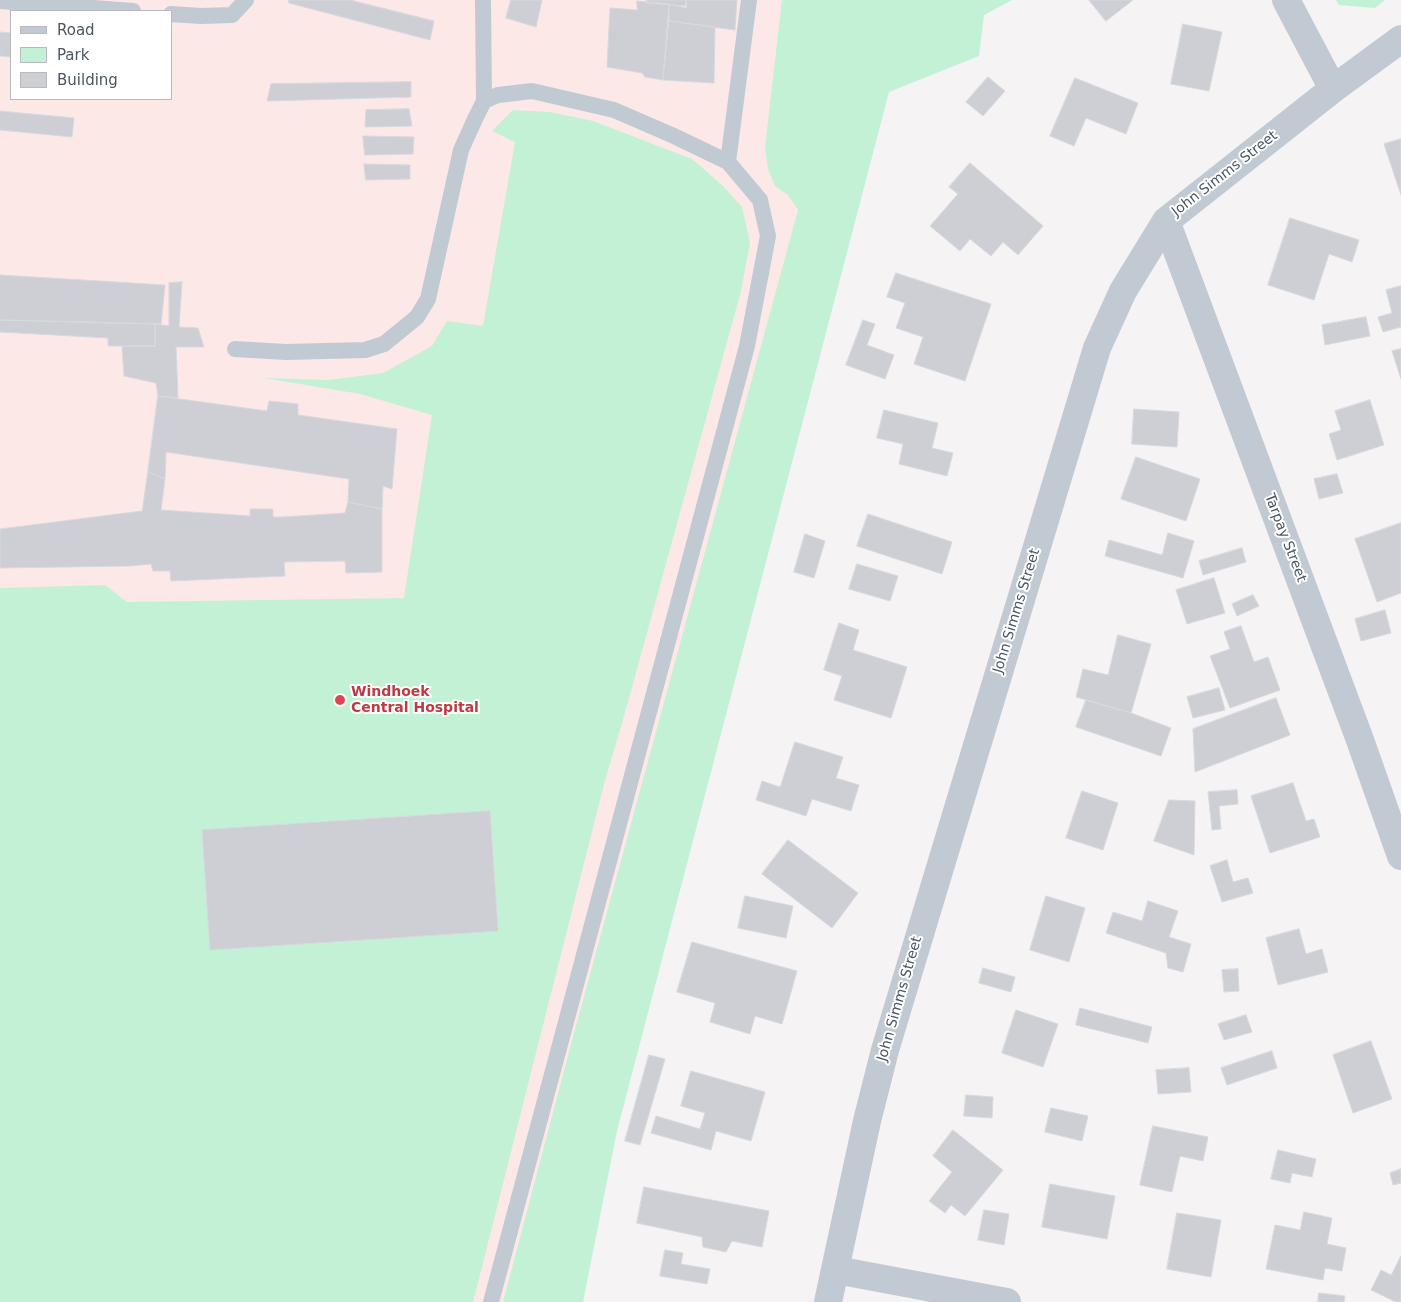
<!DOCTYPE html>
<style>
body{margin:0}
#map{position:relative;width:1401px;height:1302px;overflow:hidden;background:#f5f3f3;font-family:"DejaVu Sans",sans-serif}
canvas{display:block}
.legend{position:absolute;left:10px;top:10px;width:162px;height:90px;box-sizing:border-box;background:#fff;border:1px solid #b7bbc0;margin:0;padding:6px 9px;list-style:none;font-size:15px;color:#4a5661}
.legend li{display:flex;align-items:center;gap:10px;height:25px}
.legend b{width:25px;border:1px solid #b7bbc0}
</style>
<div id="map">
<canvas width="1401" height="1302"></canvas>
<ul class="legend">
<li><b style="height:6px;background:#c1cad2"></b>Road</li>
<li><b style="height:14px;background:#c3f1d5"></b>Park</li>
<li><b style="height:14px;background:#cdcfd5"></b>Building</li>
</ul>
</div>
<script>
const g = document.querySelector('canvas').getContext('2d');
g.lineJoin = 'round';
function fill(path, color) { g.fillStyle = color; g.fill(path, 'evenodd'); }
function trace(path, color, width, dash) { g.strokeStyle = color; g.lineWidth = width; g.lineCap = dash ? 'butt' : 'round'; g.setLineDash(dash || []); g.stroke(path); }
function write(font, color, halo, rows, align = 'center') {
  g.font = font + ' "DejaVu Sans",sans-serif'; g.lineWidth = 4; g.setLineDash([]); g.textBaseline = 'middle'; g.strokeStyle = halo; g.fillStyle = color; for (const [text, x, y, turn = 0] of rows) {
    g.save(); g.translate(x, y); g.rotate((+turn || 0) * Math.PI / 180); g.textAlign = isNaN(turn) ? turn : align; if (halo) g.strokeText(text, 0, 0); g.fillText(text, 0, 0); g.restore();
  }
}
fill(new Path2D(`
 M0 0H833L845 96 514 1302H0ZM11 11H171V99H11Z`), '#fce8e6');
fill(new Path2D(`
 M782 0H1012L984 15 979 56 889 92 617 1131 583 1302H503L573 1037 798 210 788 195 775 186 768 169 765 147Z
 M1336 0H1385L1375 8 1339 5Z
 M513 110 550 112 593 121 692 159 723 186 742 207 750 243 741 291 626 709 604 784 473 1302H0V588L105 585 127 602 404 598 432 415 360 394 264 378 329 380 383 373 432 346 447 321 483 326 515 142 492 131Z`), '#c3f1d5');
const building = new Path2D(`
 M289 0H350L434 21 430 40 289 3Z
 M511 0H542L536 27 506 18Z
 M647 0H686L685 6 647 3Z
 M687 0H737L735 30 669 21V4L686 8Z
 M1089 0H1133L1106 21Z
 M637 1 669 4 663 80 645 77 642 73 607 67 610 8 637 10Z
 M669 21 715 27 714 83 663 80Z
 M1183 24 1222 32 1209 91 1171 84Z
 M0 32 11 33V57L0 56Z
 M988 77 1005 91 983 116 966 102Z
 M1075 78 1138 103 1126 134 1086 118 1074 146 1050 136Z
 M411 82V97L267 101 271 84Z
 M409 109 412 126 365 127 366 110Z
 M0 111 74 118 72 137 0 130Z
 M363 136 414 137 413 154 365 155Z
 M1401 139V195L1384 144Z
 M970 163 1043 226 1018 255 1003 242 991 256 970 239 960 251 930 226 958 194 949 187Z
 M364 164 410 165V179L366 180Z
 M1290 218 1359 240 1352 262 1329 254 1314 300 1268 285Z
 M896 273 991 304 965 381 914 364 923 337 896 328 905 303 887 297Z
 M0 275 165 285 161 324 0 320Z
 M182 282 179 327 198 328 204 347H176L178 398 158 396 156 383 124 376 122 346H155V324L169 326V283Z
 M1401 286V327L1383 332 1378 317 1392 313 1386 290Z
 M1366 317 1370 336 1325 345 1322 325Z
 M0 320 155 324V346H108V338L0 332Z
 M863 320 875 324 867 345 894 355 885 379 846 365Z
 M1401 349V379L1392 351Z
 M158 396 267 411 269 401 298 404V415L397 429 392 489 383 486 382 509 348 502 349 479 166 452 165 479 148 472Z
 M1370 400 1384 445 1337 460 1329 434 1341 430 1335 411Z
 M1134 409 1179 412 1177 447 1132 444Z
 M884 410 938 423 932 448 953 453 947 476 899 464 903 444 877 438Z
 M1136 457 1200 479 1186 521 1121 499Z
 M148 472 165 479 161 510 250 516V509H273V517H283L345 513 348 502 382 509V572L346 573 345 561 284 562 285 576 171 581 170 571H153L151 564 129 566 0 568V529L142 511Z
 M1337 474 1343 493 1319 499 1314 479Z
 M868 514 952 542 942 574 857 546Z
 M1401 523V593L1377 602 1355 539Z
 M1168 533 1194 541 1183 578 1105 556 1109 540 1162 555Z
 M805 534 825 541 814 578 794 572Z
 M1242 548 1246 562 1203 575 1199 561Z
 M857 564 898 576 890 601 849 589Z
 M1214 578 1225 613 1187 624 1176 590Z
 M1253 595 1259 606 1237 616 1232 604Z
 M1385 610 1391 633 1361 641 1355 619Z
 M839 623 859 630 853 650 907 667 891 718 834 700 842 676 824 670Z
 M1241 626 1254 662 1268 657 1280 690 1230 708 1210 656 1230 649 1224 632Z
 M1118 635 1151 644 1131 713 1076 697 1083 669 1108 675Z
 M1219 688 1225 710 1193 718 1187 697Z
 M1276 698 1290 735 1195 772 1193 729Z
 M1086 700 1131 713 1171 728 1161 756 1076 727Z
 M795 742 843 757 836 778 859 785 851 811 812 799 806 816 756 800 762 781 780 787Z
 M1293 783 1306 821 1314 819 1320 837 1270 853 1251 796Z
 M1237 790 1238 804 1219 806 1221 829 1212 830 1208 792Z
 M1082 791 1118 803 1103 850 1066 838Z
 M1169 800 1195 801 1194 855 1154 841Z
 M490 811 498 931 210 950 202 830Z
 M788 840 858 893 832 928 762 874Z
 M1227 860 1233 882 1248 878 1253 893 1222 902 1210 866Z
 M745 896 793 906 786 938 738 928Z
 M1046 896 1085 908 1069 962 1030 950Z
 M1148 901 1178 911 1169 937 1191 944 1183 972 1168 968 1166 953 1106 933 1113 912 1142 921Z
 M1299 929 1306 954 1322 949 1328 972 1278 985 1266 938Z
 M692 942 797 971 782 1024 755 1016 750 1034 710 1022 715 1003 677 992Z
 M983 968 1015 977 1011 992 979 983Z
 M1238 969 1239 991 1224 992 1222 970Z
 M1080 1008 1152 1027 1148 1043 1076 1025Z
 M1016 1010 1058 1024 1043 1067 1002 1053Z
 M1246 1015 1252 1032 1224 1040 1218 1024Z
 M1371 1041 1392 1099 1353 1113 1333 1055Z
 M1272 1051 1277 1068 1227 1085 1221 1068Z
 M649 1055 665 1059 640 1145 625 1141Z
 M1189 1068 1191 1092 1158 1094 1156 1070Z
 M691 1071 765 1092 751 1141 716 1131 711 1150 651 1133 656 1116 700 1129 705 1113 681 1106Z
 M966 1095 993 1097 992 1118 964 1116Z
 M1051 1108 1088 1116 1082 1141 1045 1132Z
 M1153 1126 1208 1137 1203 1161 1180 1156 1172 1192 1140 1185Z
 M953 1130 1003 1170 965 1216 951 1205 945 1213 929 1201 952 1172 933 1156Z
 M1278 1150 1316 1159 1312 1177 1292 1173 1290 1183 1271 1179Z
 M1401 1169V1183L1393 1185 1390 1173Z
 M1050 1184 1115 1196 1107 1239 1042 1227Z
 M644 1187 769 1211 762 1247 732 1241 726 1252 703 1247 702 1237 637 1223Z
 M984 1210 1009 1214 1004 1245 978 1240Z
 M1304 1212 1332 1218 1327 1244 1346 1248 1342 1271 1325 1268 1323 1280 1266 1269 1275 1225 1300 1230Z
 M1177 1213 1221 1220 1211 1277 1167 1269Z
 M665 1250 683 1253 681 1264 710 1269 707 1284 660 1276Z
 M1401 1256V1302H1396L1371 1290 1381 1270 1391 1275Z
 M1319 1293 1345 1296 1344 1302H1318Z`);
fill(building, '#cdcfd5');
trace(building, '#d7d9de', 1);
trace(new Path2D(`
 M483 0 484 101
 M0 1 133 11
 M171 14 201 16 232 15 246 0
 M728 162 749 0
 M235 349 286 352 365 350 384 344 417 317 428 299 461 150 475 119 484 101 498 95 532 91 614 110 674 136 728 162 760 200 768 236 747 346 491 1302`), '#c1cad2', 16);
trace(new Path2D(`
 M1286 0 1333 89
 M1166 221 1360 740 1401 856
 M836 1270 1007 1302
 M828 1302 867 1121 885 1050 1097 348 1123 291 1166 221 1333 89 1401 39`), '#c1cad2', 28);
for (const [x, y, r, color] of [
 [340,700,6,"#e0444e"]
]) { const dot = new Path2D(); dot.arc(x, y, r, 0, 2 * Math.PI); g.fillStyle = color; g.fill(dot); trace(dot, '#fff', 2); }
write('14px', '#4a5661', '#fff', [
 ["John Simms Street",1225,174,-38],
 ["Tarpay Street",1285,538,69],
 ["John Simms Street",1017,611,-73],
 ["John Simms Street",900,999,-74]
]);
write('bold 14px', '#be3a42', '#fff', [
 ["Windhoek",351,692],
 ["Central Hospital",351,708]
], 'left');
</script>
